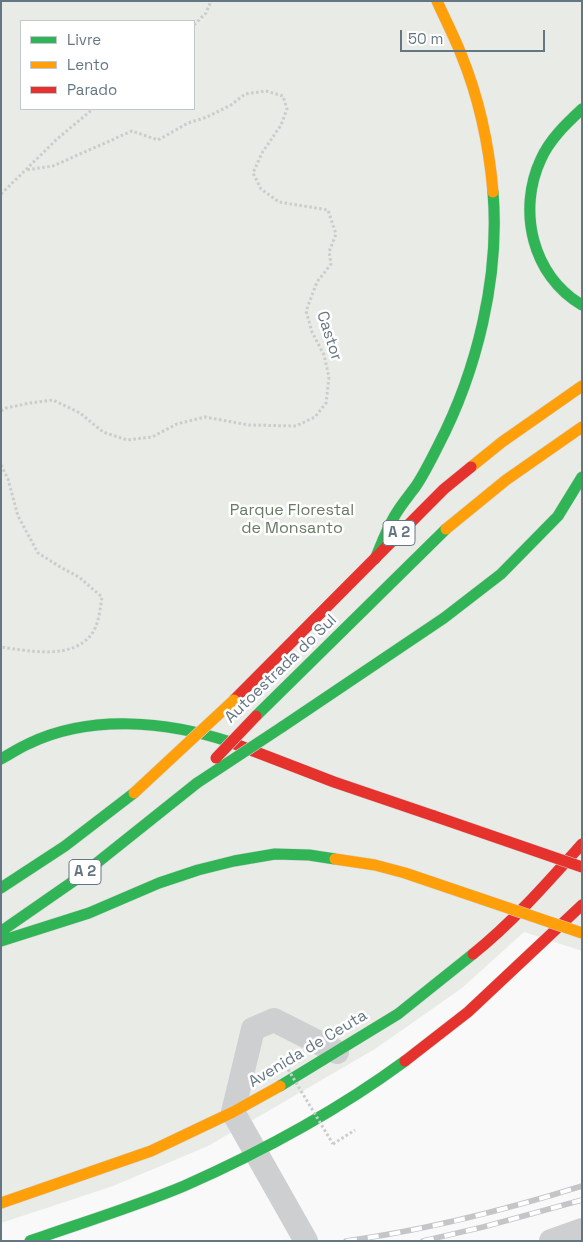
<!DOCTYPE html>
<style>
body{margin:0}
#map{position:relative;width:583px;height:1242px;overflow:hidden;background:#f9f9f9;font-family:"Space Grotesk",sans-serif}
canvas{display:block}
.frame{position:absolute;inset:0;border:2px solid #657683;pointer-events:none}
.legend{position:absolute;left:20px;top:20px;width:175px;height:90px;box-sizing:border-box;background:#fff;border:1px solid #c1c8cd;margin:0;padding:6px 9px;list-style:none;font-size:15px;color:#657683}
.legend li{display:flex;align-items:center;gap:10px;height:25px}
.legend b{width:25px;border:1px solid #c1c8cd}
.scale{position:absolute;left:400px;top:30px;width:145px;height:22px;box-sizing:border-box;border:2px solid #657683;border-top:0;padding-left:6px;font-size:15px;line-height:18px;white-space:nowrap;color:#657683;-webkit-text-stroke:4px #fff;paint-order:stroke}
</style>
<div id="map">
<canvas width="583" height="1242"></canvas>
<div class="frame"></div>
<ul class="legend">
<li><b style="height:6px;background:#30b455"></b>Livre</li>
<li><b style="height:6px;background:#ff9f0a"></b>Lento</li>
<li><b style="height:6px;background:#e5322d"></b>Parado</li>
</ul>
<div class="scale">50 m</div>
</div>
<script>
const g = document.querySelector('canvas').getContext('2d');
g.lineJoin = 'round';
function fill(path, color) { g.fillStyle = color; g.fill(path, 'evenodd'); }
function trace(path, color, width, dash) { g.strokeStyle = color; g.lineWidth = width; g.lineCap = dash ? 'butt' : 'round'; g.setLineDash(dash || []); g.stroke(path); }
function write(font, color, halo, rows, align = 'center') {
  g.font = font + ' "Space Grotesk",sans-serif'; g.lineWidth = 5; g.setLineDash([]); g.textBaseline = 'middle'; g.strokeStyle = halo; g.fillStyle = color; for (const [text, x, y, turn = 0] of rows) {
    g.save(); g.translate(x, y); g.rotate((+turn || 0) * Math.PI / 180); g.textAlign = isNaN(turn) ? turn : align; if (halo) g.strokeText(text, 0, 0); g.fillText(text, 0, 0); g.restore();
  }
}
fill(new Path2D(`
 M1 1H582V951L524 932 462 988 375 1049 208 1146 113 1186 1 1223ZM21 21H194V109H21Z`), '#e8ebe6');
const fast = new Path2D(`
 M582 109C566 124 550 139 541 159 517 210 532 276 582 305
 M375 559C381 545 386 531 394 517 400 506 408 497 416 486 424 474 431 460 438 446 477 371 500 277 493 192
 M256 716 446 529
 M282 727 444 618 501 574 558 516 582 477
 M1 759C10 754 19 748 28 744 90 714 167 721 230 742
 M1 888 65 846 134 793
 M3 930 78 878 197 783
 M1 941 89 913 159 883 198 870 234 861 275 854 309 855 335 859
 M280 1086 398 1014 473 954
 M30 1241C81 1223 134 1207 184 1186 261 1152 337 1111 405 1061`);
const slow = new Path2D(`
 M437 1C445 19 454 36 461 54 479 98 489 145 493 192
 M471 467 502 442 582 386
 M446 529 506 480 582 427
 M1 1203 151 1151 233 1112 280 1086`);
const jam = new Path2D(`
 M234 700 444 489 471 467
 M230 742 334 782 434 816
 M473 954C513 922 548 882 582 844
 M405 1061 468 1012 582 905`);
trace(fast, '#d5d6d6', 12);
trace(slow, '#d5d6d6', 12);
trace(jam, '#d5d6d6', 12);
trace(new Path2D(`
 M194 25 206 13 211 1
 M1 194 57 139 93 109
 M1 411 6 408 30 403 53 400 80 413 103 432 127 440 152 437 177 424 205 417 249 425 296 426 315 417 326 403 329 377 324 355 312 332 306 311 317 282 331 264 329 252 336 234 328 210 279 202 261 189 253 173 262 153 281 125 287 109 283 96 266 91 245 94 231 105 207 117 188 123 158 140 132 131 53 166 26 170
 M1 465 8 479 18 516 38 553 62 568 79 577 102 597C100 609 99 625 91 635 71 660 29 651 1 647
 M333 1144 355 1130`), '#cbcccd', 3, [2.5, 2.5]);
trace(new Path2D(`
 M306 1241 233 1112 253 1029 274 1020 337 1052
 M551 1241 582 1230`), '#cecfd0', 24);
trace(fast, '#30b455', 11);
trace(slow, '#ff9f0a', 11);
trace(jam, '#e5322d', 11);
const rail = new Path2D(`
 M346 1241C426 1230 505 1210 582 1186
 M423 1241 483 1227 582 1200`);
trace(rail, '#c3c5c6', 5.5);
trace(rail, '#fff', 4, [11]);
const fastBridge = new Path2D(`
 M197 783 282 727`);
const slowBridge = new Path2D(`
 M134 793 234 700
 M335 859 375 865 405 873 582 933`);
const jamBridge = new Path2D(`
 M216 758 256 716
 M434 816 582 867`);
trace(fastBridge, '#d5d6d6', 12, []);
trace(slowBridge, '#d5d6d6', 12, []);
trace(jamBridge, '#d5d6d6', 12, []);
trace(new Path2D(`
 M283 1061 333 1144`), '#cbcccd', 3, [2.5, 2.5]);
trace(fastBridge, '#30b455', 11);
trace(slowBridge, '#ff9f0a', 11);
trace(jamBridge, '#e5322d', 11);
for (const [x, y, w] of [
 [399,533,32],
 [85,872,32]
]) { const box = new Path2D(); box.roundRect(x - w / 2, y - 12.5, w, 25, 4); g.fillStyle = '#fff'; g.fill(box); trace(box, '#657683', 1); }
write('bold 15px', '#657683', null, [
 ["A 2",399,533],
 ["A 2",85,872]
]);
write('16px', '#657683', '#fff', [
 ["Castor",329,336,72],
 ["Autoestrada do Sul",281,669,-44],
 ["Avenida de Ceuta",308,1049,-31]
]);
write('16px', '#687a64', '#fff', [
 ["Parque Florestal",292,511],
 ["de Monsanto",292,529]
]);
</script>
